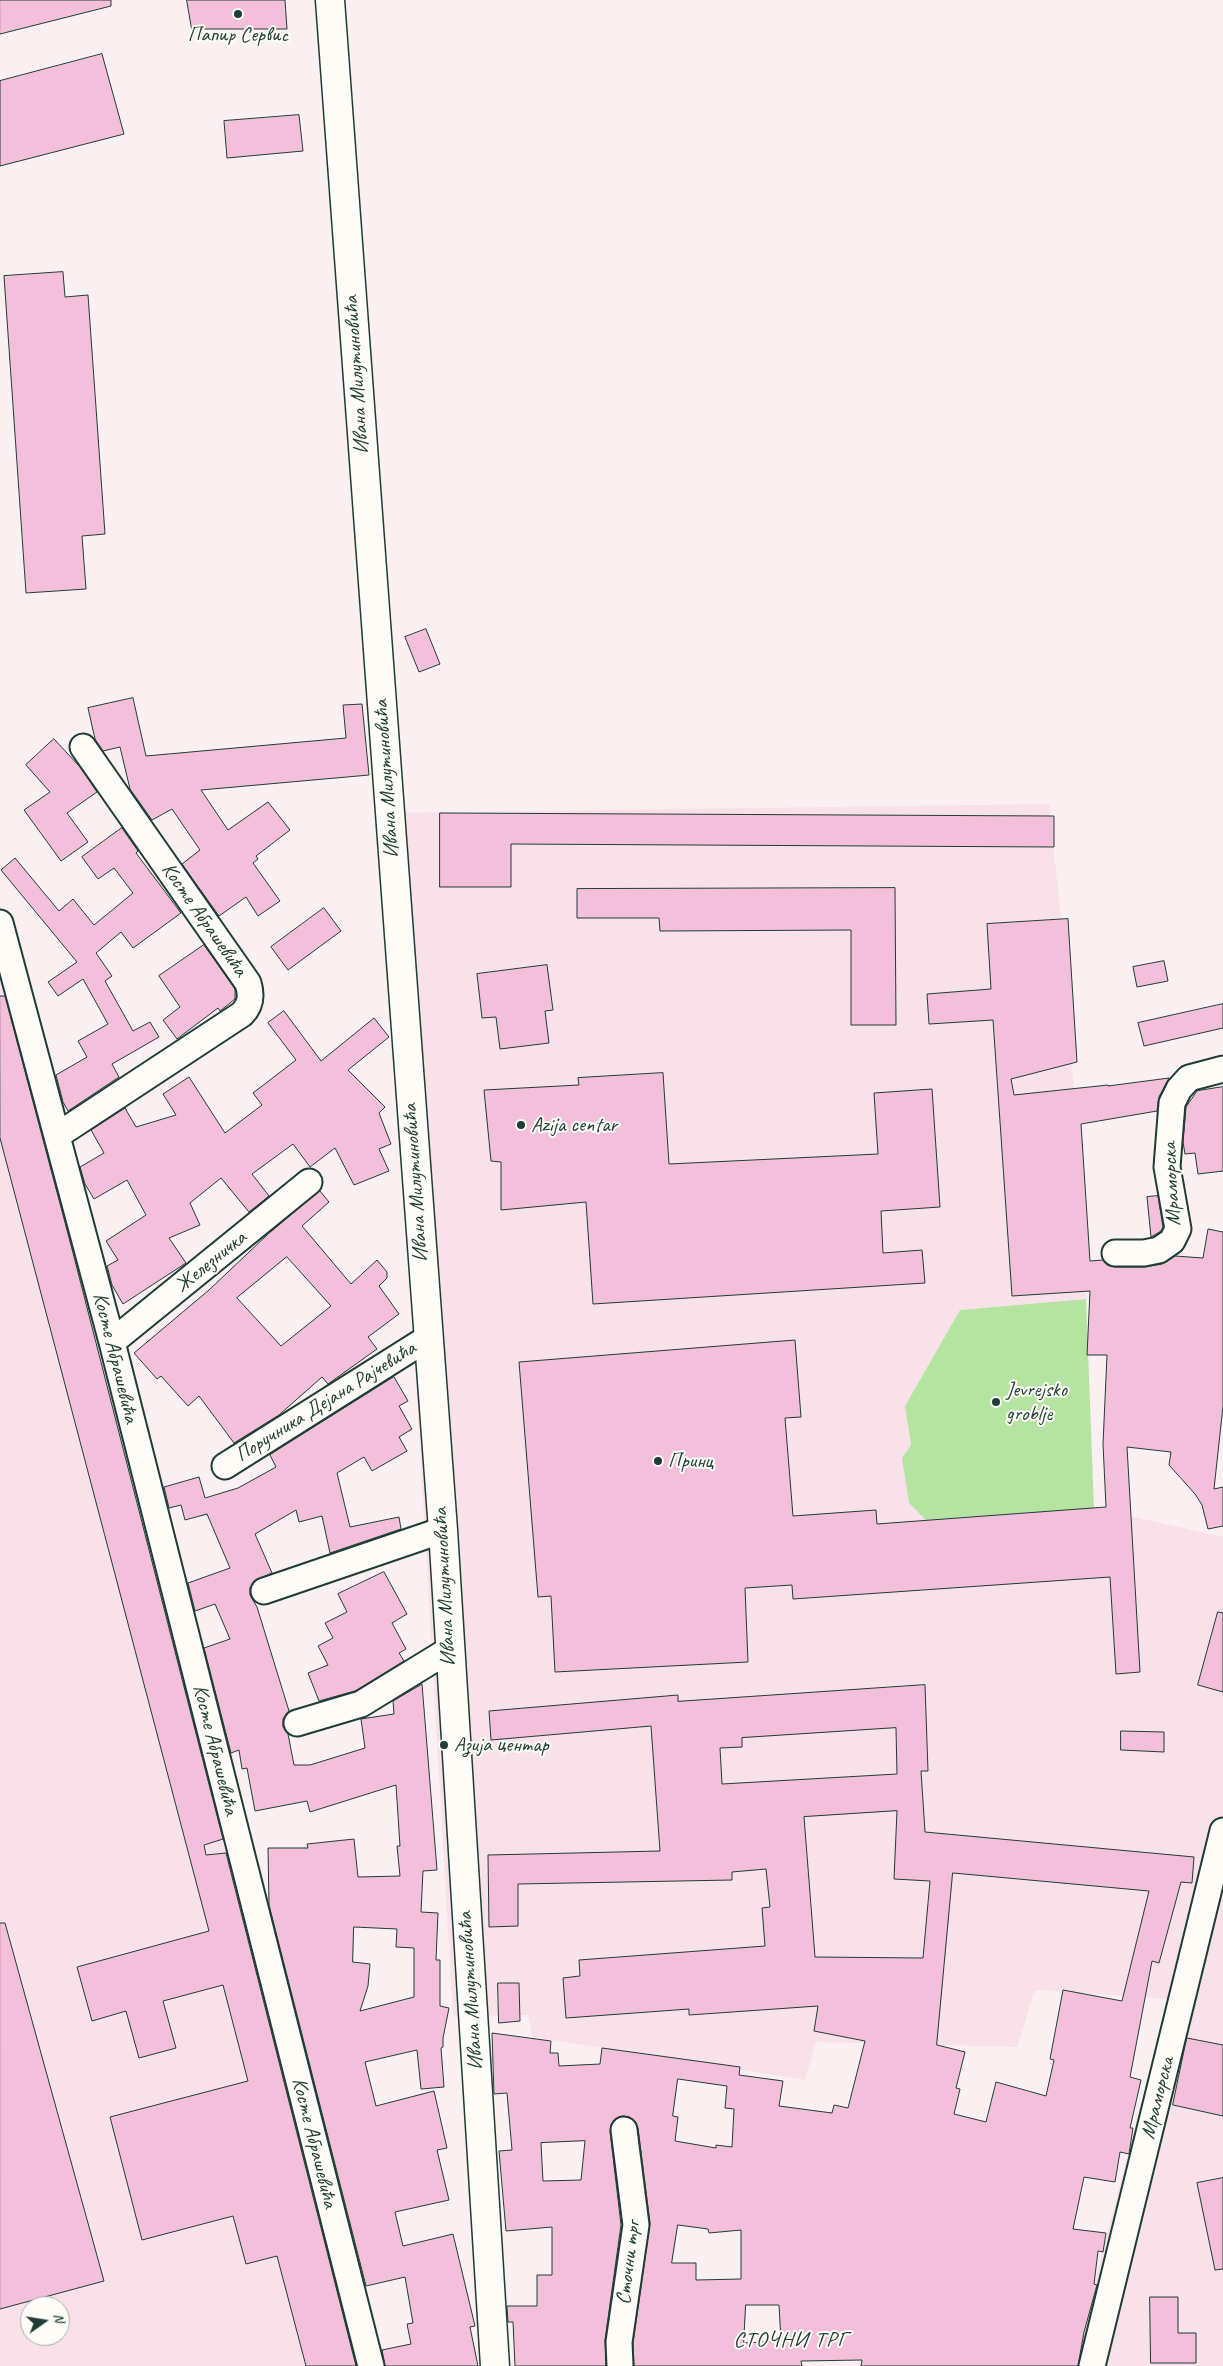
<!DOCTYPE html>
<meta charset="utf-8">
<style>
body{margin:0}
#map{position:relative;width:1223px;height:2366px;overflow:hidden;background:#fbf0f1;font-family:Caveat,sans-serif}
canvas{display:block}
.north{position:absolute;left:20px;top:2296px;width:50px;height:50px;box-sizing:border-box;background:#fdfcf7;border:1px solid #a4b0a9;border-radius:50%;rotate:77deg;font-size:14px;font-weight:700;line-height:20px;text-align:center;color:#1f3d34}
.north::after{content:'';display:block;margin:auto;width:18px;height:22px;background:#1f3d34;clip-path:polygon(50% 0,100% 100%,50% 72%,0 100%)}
</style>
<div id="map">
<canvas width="1223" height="2366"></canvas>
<div class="north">N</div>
</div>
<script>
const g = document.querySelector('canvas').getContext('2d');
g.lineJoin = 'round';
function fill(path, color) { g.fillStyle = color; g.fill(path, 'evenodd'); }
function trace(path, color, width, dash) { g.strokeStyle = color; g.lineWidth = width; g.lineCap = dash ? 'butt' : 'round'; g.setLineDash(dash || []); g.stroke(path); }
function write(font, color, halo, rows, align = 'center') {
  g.font = font + ' Caveat,sans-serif'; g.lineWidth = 4; g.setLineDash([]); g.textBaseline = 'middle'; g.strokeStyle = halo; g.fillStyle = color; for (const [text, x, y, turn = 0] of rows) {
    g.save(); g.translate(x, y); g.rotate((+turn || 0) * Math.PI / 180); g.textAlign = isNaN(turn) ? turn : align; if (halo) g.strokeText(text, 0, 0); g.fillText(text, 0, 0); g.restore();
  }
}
fill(new Path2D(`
 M1049 804 1062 928 1082 1202 1086 1299 960 1310 905 1406 911 1445 902 1458 909 1503 1094 1508 1223 1537V2366H1073L1168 1999 1035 1990 1017 2047 816 2042 805 2080 532 2037 528 2015 453 2017 383 813Z
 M0 974 149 1539 367 2366H0ZM30 2306H60V2336H30Z`), '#f9e1ea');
fill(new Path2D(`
 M1086 1299 1094 1508 926 1520 909 1503 902 1458 911 1445 905 1406 960 1310Z`), '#b5e3a1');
const building = new Path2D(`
 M0 0H111V6L0 34Z
 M187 0H285L287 29H192Z
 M102 54 124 134 0 166V81Z
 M299 115 303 151 227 158 224 121Z
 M63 272 65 297 88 295 105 534 82 536 86 589 26 593 4 276Z
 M426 629 440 664 419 672 405 637Z
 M133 698 146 756 346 738 343 705 362 704 369 775 201 790 228 830 268 802 290 830 256 856 258 859 253 863 280 901 258 916 246 897 219 916 182 864 200 850 172 809 152 820 130 789 120 747 103 751 95 739 88 708Z
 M54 739 80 767 97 792 67 813 88 842 61 861 24 810 50 792 26 765Z
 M440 813 1054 816V847L511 844V887H440Z
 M122 828 138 851 136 853 181 913 133 948 121 932 96 953 112 976 105 981 133 1031 150 1022 159 1037 112 1064 119 1077 68 1111 63 1102 56 1075 87 1057 78 1041 108 1024 83 979 58 996 48 982 77 962 1 870 15 858 59 911 73 899 94 925 133 893 114 868 98 879 82 857Z
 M895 888 896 1025H851V930L660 931 659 918H577V889Z
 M324 908 341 931 288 970 271 947Z
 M1068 919 1077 1062 1011 1079 1014 1095 1108 1085V1086L1169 1078 1159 1097 1157 1111 1081 1124 1090 1261 1103 1260 1107 1265 1115 1267H1144L1162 1264 1175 1256 1203 1258 1208 1229 1223 1232V1406L1214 1489 1223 1487V1526L1208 1529 1202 1505 1195 1494 1169 1465 1171 1452 1127 1447 1140 1672 1116 1674 1110 1577 793 1599 792 1585 745 1588 748 1662 555 1672 551 1596 538 1597 519 1362 795 1340 801 1417 785 1418 793 1516 876 1510 877 1524 1106 1507 1103 1444 1107 1355H1087L1090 1291 1012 1296 993 1020 929 1024 927 994 991 989 987 924Z
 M204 945 235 989V999L220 1011 218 1008 177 1039 163 1020 180 1007 159 976Z
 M1164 961 1168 981 1137 987 1133 967Z
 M547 965 553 1010 545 1011 549 1043 500 1049 496 1017 482 1018 477 974Z
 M0 996H5L72 1249 223 1839 204 1845 206 1855 226 1853 356 2366H306L277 2256 246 2264 233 2216 142 2240 110 2117 248 2081 223 1985 163 2001 176 2048 139 2058 126 2011 92 2021 77 1967 209 1931 0 1138Z
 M1223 1004V1028L1144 1046 1138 1023Z
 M284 1011 321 1061 374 1018 389 1037 348 1070 385 1107 379 1113 391 1144 379 1149 389 1171 354 1185 335 1148 310 1167 293 1144 252 1174 269 1196 249 1212 221 1178 190 1203 200 1225 169 1238 186 1263 123 1304 112 1285 107 1266 118 1260 106 1241 146 1215 127 1180 94 1199 85 1184 80 1167 104 1153 91 1130 125 1108 136 1127 176 1115 163 1094 189 1077 225 1133 262 1105 253 1093 296 1060 268 1023Z
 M663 1073 669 1164 878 1154 874 1093 932 1089 940 1207 881 1211 883 1253 922 1250 925 1283 593 1304 586 1202 501 1210V1162L491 1161 484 1090 579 1085 578 1078Z
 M1223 1087V1171L1198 1174 1195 1153 1185 1154 1183 1142 1186 1107 1197 1091Z
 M320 1191 329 1202 302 1226 351 1284 377 1260 387 1272V1278L379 1286 399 1314 368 1337 377 1349 328 1384 322 1377 279 1415 234 1443 199 1396 188 1406 161 1376 157 1379 134 1353 209 1290 267 1235ZM287 1257 331 1306 281 1346 237 1298Z
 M1158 1196 1163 1227 1161 1231 1151 1237 1147 1197Z
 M394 1377 408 1401 399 1406 412 1429 399 1437 407 1451 372 1471 364 1457 337 1473 350 1527 399 1517 401 1529 330 1553 322 1516 299 1522 296 1510 255 1534 272 1573 254 1581 250 1588V1595L257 1607 289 1711 283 1719V1727L288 1734 294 1765H310L365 1748 361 1719 394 1714 393 1701 422 1684 437 1870 423 1871 421 1912 438 1913 436 1960H440V2006L449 2008 443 2038V2047L441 2048 444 2087 421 2089 417 2050 365 2062 376 2106 434 2091 447 2148 437 2150 449 2200 395 2212 403 2246 453 2234 475 2326 470 2327 478 2366H385L382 2350 411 2344 407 2324 413 2323 405 2277 366 2286 269 1905 268 1848H308L307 1844 354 1839 358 1877 400 1876 397 1846H400L396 1785 310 1812 307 1801 255 1811 247 1768 242 1769 239 1750 231 1753 204 1648 230 1639 215 1604 195 1611 188 1583 230 1568 207 1514 185 1520 181 1505 169 1508 164 1487 199 1477 205 1498 238 1488 276 1467 270 1455ZM354 1927 397 1929 396 1947 414 1948V1997L360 2011 368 1986 370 1964 353 1962Z
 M384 1572 407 1614 392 1623 406 1649 399 1653 404 1661 355 1691 319 1701 308 1673 328 1665 318 1646 333 1638 325 1623 347 1612 338 1594Z
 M1218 1612 1223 1613V1692L1198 1685Z
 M925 1685 928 1771H921L925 1832 1194 1857 1192 1883 1181 1882 1159 1963 1152 1961 1130 2077 1141 2080 1130 2128H1133L1129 2154 1120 2152 1115 2182 1084 2177 1073 2229 1106 2233 1103 2252 1098 2251 1094 2284 1097 2285 1084 2332 1078 2366H861L862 2360 801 2361 802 2366H634L633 2343 650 2223 638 2128 635 2121 629 2117 623 2116 615 2119 611 2125 610 2131 621 2225 605 2340 606 2366H515L513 2322H508L507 2306H537V2275H552V2227L506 2231 499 2151 512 2150 507 2093 494 2094 492 2033 551 2041 550 2053H558L559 2066 600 2064 602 2048 740 2067 739 2075 783 2081 779 2106 832 2113 834 2105 848 2108 865 2041 814 2031 818 2006 689 2015V2009L566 2018 563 1978 580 1976 579 1960 765 1946 762 1908 770 1907 766 1869 732 1872V1880L518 1884V1926L489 1927 488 1855 660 1851 651 1726 491 1740 489 1711 678 1695V1701ZM896 1728 897 1774 722 1784 720 1748 742 1747V1738ZM897 1811 894 1879 930 1881 923 1958 815 1957 804 1817ZM953 1873 1149 1891 1122 2001 1063 1990 1050 2059 1054 2060 1046 2096 996 2082 986 2122 954 2114 960 2089 956 2088 965 2052 937 2045ZM678 2079 727 2086 725 2108 734 2109 732 2147 716 2145V2148L675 2141 678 2117 673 2116ZM585 2141 581 2180 543 2181 541 2143ZM678 2225 708 2229 709 2233 741 2230V2279L696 2280V2263H672ZM746 2305H779L781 2341 744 2343Z
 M1121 1731 1164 1732V1752L1121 1750Z
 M0 1923H5L104 2281 0 2309Z
 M498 1983H519L520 2021 499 2023Z
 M1187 2038 1223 2045V2116L1173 2105Z
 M1223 2178V2269L1215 2270 1197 2183Z
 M1150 2297H1178V2333H1196V2363H1151Z`);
fill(building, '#f4bfda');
trace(building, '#1f3d34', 1);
const street = new Path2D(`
 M0 923 112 1342 371 2366
 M58 1135 242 1014C251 1005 252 996 248 983L83 747
 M1115 1253H1144L1159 1250 1172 1241 1178 1229 1167 1167 1172 1103 1179 1089 1189 1078 1223 1069
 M112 1342 309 1182
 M225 1466 428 1338
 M264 1591 443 1530
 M297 1723 361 1704 449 1650
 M620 2366 619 2342 636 2225 624 2130
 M1092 2366 1223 1831`);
const secondary = new Path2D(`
 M330 0 443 1530 495 2366`);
trace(street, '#1f3d34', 29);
trace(secondary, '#1f3d34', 31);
trace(street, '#fdfcf7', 25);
trace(secondary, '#fdfcf7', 28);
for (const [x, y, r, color] of [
 [238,14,5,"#1f3d34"],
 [521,1125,5,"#1f3d34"],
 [996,1402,5,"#1f3d34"],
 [658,1461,5,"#1f3d34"],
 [444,1745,5,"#1f3d34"]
]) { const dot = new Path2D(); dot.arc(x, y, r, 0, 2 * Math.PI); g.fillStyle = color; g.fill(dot); trace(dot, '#fdfcf7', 2); }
write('21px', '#1f3d34', '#fdfcf7', [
 ["Папир Сервис",238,35,"center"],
 ["Azija centar",531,1125],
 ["Jevrejsko",1006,1390],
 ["groblje",1006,1414],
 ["Принц",668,1461],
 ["Азија центар",454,1745]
], 'left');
write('21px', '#1f3d34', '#fdfcf7', [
 ["Ивана Милутиновића",357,375,-94],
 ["Ивана Милутиновића",387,779,-94],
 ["Косте Абрашевића",204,920,55],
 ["Ивана Милутиновића",416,1183,-94],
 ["Мраморска",1172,1184,-93],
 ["Железничка",211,1262,-39],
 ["Косте Абрашевића",115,1358,76],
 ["Поручника Дејана Рајчевића",326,1402,-32],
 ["Ивана Милутиновића",445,1587,-93],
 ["Косте Абрашевића",215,1750,76],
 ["Ивана Милутиновића",471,1991,-94],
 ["Мраморска",1158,2098,-76],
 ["Косте Абрашевића",314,2143,76],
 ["Сточни трг",629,2263,-83]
]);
g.letterSpacing = '1px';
write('22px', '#1f3d34', '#fdfcf7', [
 ["СТОЧНИ ТРГ",791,2340]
]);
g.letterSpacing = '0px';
</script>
